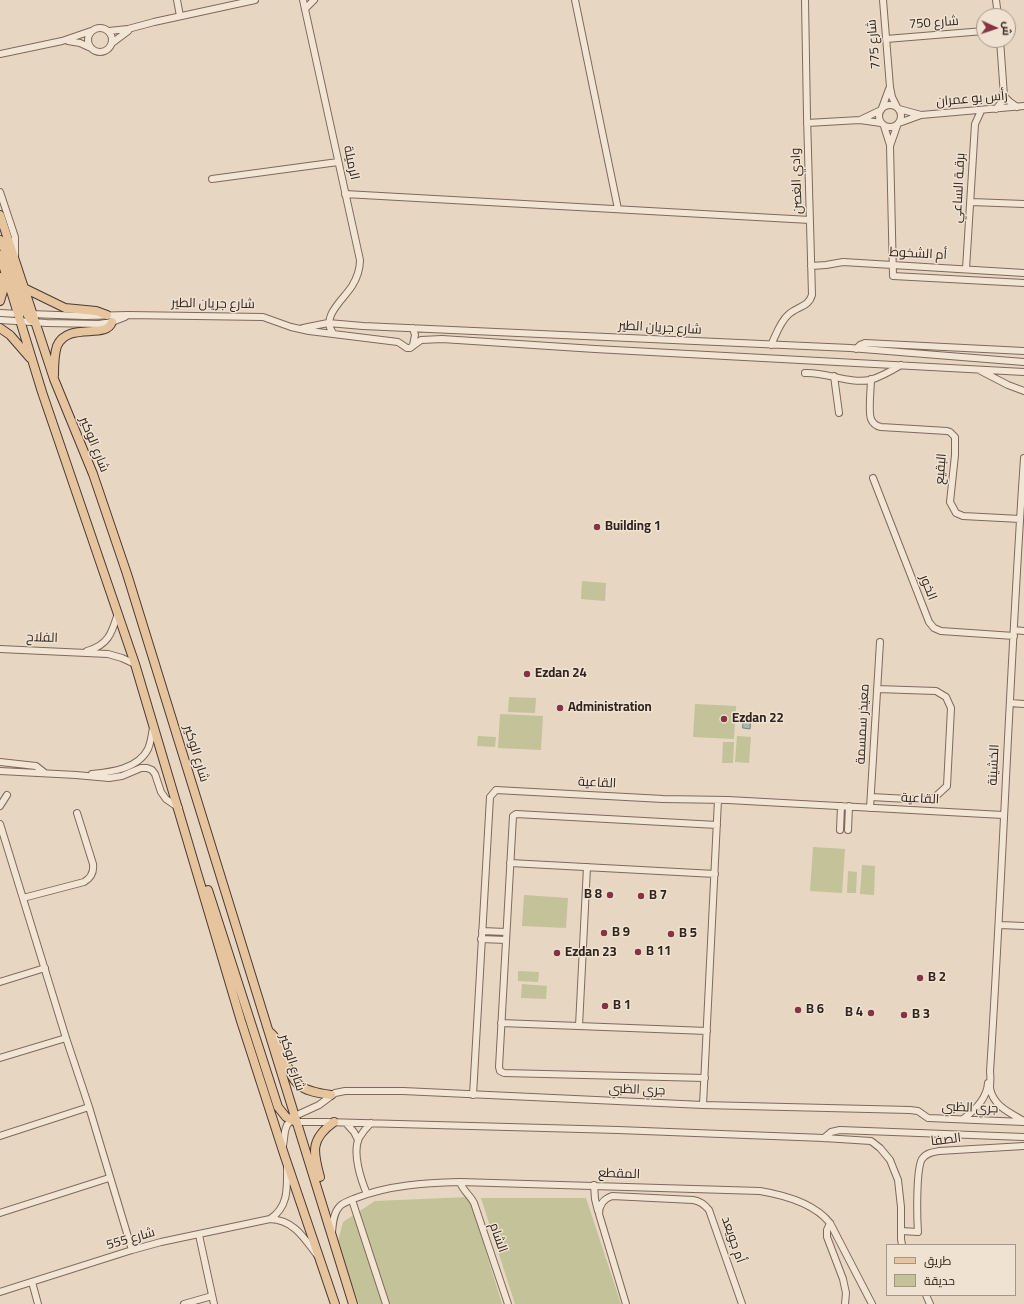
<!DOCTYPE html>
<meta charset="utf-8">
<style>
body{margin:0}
#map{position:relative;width:1024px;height:1304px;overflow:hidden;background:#e7d6c2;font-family:Georgia,Cairo,serif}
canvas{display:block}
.legend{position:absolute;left:886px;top:1244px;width:130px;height:52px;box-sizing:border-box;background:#efe2d1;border:1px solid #a39689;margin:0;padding:5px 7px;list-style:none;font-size:12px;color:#30241e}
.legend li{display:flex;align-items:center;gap:8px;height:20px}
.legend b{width:20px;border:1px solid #a39689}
.north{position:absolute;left:976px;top:8px;width:40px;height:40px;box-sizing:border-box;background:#efe2d1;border:1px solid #a39689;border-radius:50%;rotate:93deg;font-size:11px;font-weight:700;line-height:16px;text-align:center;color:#30241e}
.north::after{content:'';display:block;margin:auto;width:14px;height:18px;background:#853441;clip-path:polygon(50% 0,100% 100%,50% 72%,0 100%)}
</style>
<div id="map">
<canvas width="1024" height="1304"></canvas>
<ul class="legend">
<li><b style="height:5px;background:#e6c59e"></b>طريق</li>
<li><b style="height:11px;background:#c3c298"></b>حديقة</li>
</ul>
<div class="north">ش</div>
</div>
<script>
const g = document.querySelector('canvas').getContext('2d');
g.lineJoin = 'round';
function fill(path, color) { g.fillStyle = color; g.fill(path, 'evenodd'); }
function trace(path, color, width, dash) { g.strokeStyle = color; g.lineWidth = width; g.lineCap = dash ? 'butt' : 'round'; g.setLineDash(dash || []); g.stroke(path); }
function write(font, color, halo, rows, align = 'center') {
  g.font = font + ' Georgia,Cairo,serif'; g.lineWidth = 3; g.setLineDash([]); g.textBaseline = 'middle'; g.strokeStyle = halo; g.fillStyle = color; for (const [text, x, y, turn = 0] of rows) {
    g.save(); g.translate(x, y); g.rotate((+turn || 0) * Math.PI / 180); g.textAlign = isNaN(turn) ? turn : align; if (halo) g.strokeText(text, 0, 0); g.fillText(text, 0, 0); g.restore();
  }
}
fill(new Path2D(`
 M582 581 606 583 605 601 581 599Z
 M509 697 536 698 535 713 508 712Z
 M695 704 736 706 734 739 693 737Z
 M500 714 543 716 541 750 498 748Z
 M478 736 496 737 495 747 477 746Z
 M737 736 751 737 749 763 735 762Z
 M723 742H734L733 763H722Z
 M813 847 845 849 842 893 810 891Z
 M862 865 875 866 874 895 860 894Z
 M848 871 857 872 856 893H847Z
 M524 895 568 898 566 928 522 926Z
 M518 971 539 972 538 982 518 981Z
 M522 984 547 986 546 999 521 998Z
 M469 1197 502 1304H359L337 1245 343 1222 375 1201Z
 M481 1198H586L621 1304H515Z`), '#c3c298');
const water = new Path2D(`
 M744 715H751L750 729 743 728Z`);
fill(water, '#a4bab0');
trace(water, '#6c877c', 1);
const minor = new Path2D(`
 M177 0 180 16
 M303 0 360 260C360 269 357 278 352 286 344 299 320 317 333 333
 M575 0 618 209
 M883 0 890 87 892 97 897 107
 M996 0 998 16
 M305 9 314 0
 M88 40a12 12 0 1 1 24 0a12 12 0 1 1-24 0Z
 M109 31 128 29 154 22 255 0
 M886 39 984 31
 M68 41 80 43 91 48
 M112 43 128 31
 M0 54 62 41 91 31
 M1004 96 1010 102 1017 107
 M879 116a11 11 0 1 1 22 0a11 11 0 1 1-22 0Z
 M882 108 889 89
 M899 109 921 115 1024 106
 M996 109 1001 103 1004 96 1000 40
 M860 120 881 110
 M807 123 860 120 881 123
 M899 123 921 115
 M884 126 890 145
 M897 126 890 146 893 276 1024 283
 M212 179 338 162
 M0 192 15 237V256
 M345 194 810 220
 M971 202 1024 204
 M811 266 826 265 843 262 1024 273
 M966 269 975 124 981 111
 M0 313 20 314
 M30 314 85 316 128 315 263 317 291 327 309 331 398 342 407 348H410L421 340 442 339 595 349 1024 372
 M0 320 47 323 99 324 112 322 125 317
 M303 328 328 323 363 326 850 348 1024 362
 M413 328 415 335 413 345
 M771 345C776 335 780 322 788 315 797 306 808 308 812 295L807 116 805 0
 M856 349 860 345 865 343 1024 351
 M979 370 1008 385 1024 391
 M805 373C827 372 848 384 870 380 881 377 891 371 901 365
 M834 376 839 413
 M871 379C871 389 868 411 871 419 873 424 876 426 881 427L947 431 950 432 955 437V455L950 502 956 513 963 516 1020 519
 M1024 458C1010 663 1003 868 990 1072 991 1078 990 1083 990 1088 993 1106 1010 1113 1024 1121
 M873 478 929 622 934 628 941 631 1014 636
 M1014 630 1024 631
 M0 649 108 654 122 658 135 664
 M87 651C109 645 112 632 118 613
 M1010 703 1024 704
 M0 762 36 766 45 773
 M0 771 76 775 109 778 122 776 141 768H147L152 770 155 774 161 792 166 799 179 808
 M92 774C111 772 138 769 148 749 151 742 152 734 153 727
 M871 797 927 800 934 798 947 786 951 708 946 697 936 691 877 689
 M0 806 7 795
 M870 808 880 642
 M0 824 66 1038 89 1107 132 1250
 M840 830 841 806
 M848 830 849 806
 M510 863 715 874
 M23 898 84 882C91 878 94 872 93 864L77 813
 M1000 925 1024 926
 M482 931 506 932
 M481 939 506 940
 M0 982 45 968
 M501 1023 707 1031
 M579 1026 587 867
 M0 1058 66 1038
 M705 1078 504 1073 500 1071 499 1067 513 816 516 814 717 825
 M473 1095 490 797 496 790 663 799 728 800 1003 815
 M703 1105 718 800
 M963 1119C974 1111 987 1098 988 1083
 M296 1122H325L618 1130 824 1138 871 1141 880 1148 890 1160 898 1180 901 1207V1239L902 1245
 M346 1123 354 1132 358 1140
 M0 1136 89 1107
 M824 1138 831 1132 840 1130 1024 1137
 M283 1146 285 1131 287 1125 295 1116 319 1105 335 1093 345 1091H403L703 1105 910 1110 918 1111 928 1118 1024 1122
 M460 1182C463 1191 470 1195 474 1203L508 1304
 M594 1185 595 1199 598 1211
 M367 1194C361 1180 352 1153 359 1138 362 1133 366 1128 371 1123
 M352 1200 386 1304
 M0 1213 109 1178
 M270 1219C289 1207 287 1187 287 1167
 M830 1223 827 1230V1237L843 1279 846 1293 845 1304
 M901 1231 918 1232C917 1218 916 1169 922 1159 926 1153 933 1152 939 1151L1024 1146
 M332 1232C333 1224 333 1213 340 1206 344 1202 351 1200 356 1198 389 1185 425 1183 460 1182L760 1191C784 1195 814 1203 830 1223L872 1304
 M199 1235 214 1304
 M32 1282 38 1304
 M0 1292 132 1250 161 1242 270 1219C294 1220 304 1238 317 1255
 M926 1295 930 1304
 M184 1304 212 1296
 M626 1304 599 1214C599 1206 603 1199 612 1196L693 1200C700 1201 705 1205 709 1210L742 1304`);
const major = new Path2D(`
 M0 215 54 379 93 474 127 574 353 1304
 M0 240C11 257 20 314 33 321
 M0 255 42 392 135 664 241 1021 284 1154 335 1304
 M0 277 3 291 0 301
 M24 288 65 308 96 311 107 315
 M0 328 10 335 30 358
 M54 375C54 365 54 355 57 346 68 321 106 340 112 322
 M208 890 278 1107 286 1117 296 1122
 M271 1033C277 1038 279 1045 282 1052 294 1084 295 1090 331 1095
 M320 1177C313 1152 310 1139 334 1122`);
trace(minor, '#7e695c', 8);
trace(major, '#4d3930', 10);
trace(minor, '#f3e5d4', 6);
trace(major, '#e6c59e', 8);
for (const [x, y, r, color] of [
 [597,527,4,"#853441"],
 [527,674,4,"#853441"],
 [560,708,4,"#853441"],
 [724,719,4,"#853441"],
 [610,895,4,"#853441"],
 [641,896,4,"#853441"],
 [604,933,4,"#853441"],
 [671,934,4,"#853441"],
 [638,952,4,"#853441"],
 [557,953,4,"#853441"],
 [920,978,4,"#853441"],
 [605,1006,4,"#853441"],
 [798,1010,4,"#853441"],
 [871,1013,4,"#853441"],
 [904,1015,4,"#853441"]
]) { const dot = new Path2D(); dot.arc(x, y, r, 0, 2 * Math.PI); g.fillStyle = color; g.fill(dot); trace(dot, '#efe2d1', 1.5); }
write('13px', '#30241e', '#efe2d1', [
 ["شارع 750",934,24,-4],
 ["شارع 775",875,44,-95],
 ["رأس بو عمران",972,100,-5],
 ["الرميلة",350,163,78],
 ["وادي الغصن",798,181,-92],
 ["برقـة الساعي",960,188,-87],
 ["أم الشخوط",918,255,3],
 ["شارع جريان الطير",213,305,1],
 ["شارع جريان الطير",660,329,3],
 ["شارع الوكير",93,445,68],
 ["البقيع",942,469,-85],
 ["الخور",927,588,69],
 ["الفلاح",42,639,2],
 ["معيذر سمسمة",864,724,-87],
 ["شارع الوكير",195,754,73],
 ["الخشينة",995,765,-87],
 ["القاعية",597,784,3],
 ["القاعية",920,800,3],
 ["شارع الوكير",291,1063,73],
 ["جري الظبي",637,1091,2],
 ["جري الظبي",970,1109,2],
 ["الصفا",946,1141,-7],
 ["المقطع",619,1175,2],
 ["الشام",497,1238,71],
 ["شارع 555",131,1240,-16],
 ["أم جويعد",732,1240,71]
]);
write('bold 13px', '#30241e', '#efe2d1', [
 ["Building 1",605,527],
 ["Ezdan 24",535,674],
 ["Administration",568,708],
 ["Ezdan 22",732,719],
 ["B 8",602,895,"right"],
 ["B 7",649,896],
 ["B 9",612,933],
 ["B 5",679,934],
 ["B 11",646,952],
 ["Ezdan 23",565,953],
 ["B 2",928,978],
 ["B 1",613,1006],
 ["B 6",806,1010],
 ["B 4",863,1013,"right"],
 ["B 3",912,1015]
], 'left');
</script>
